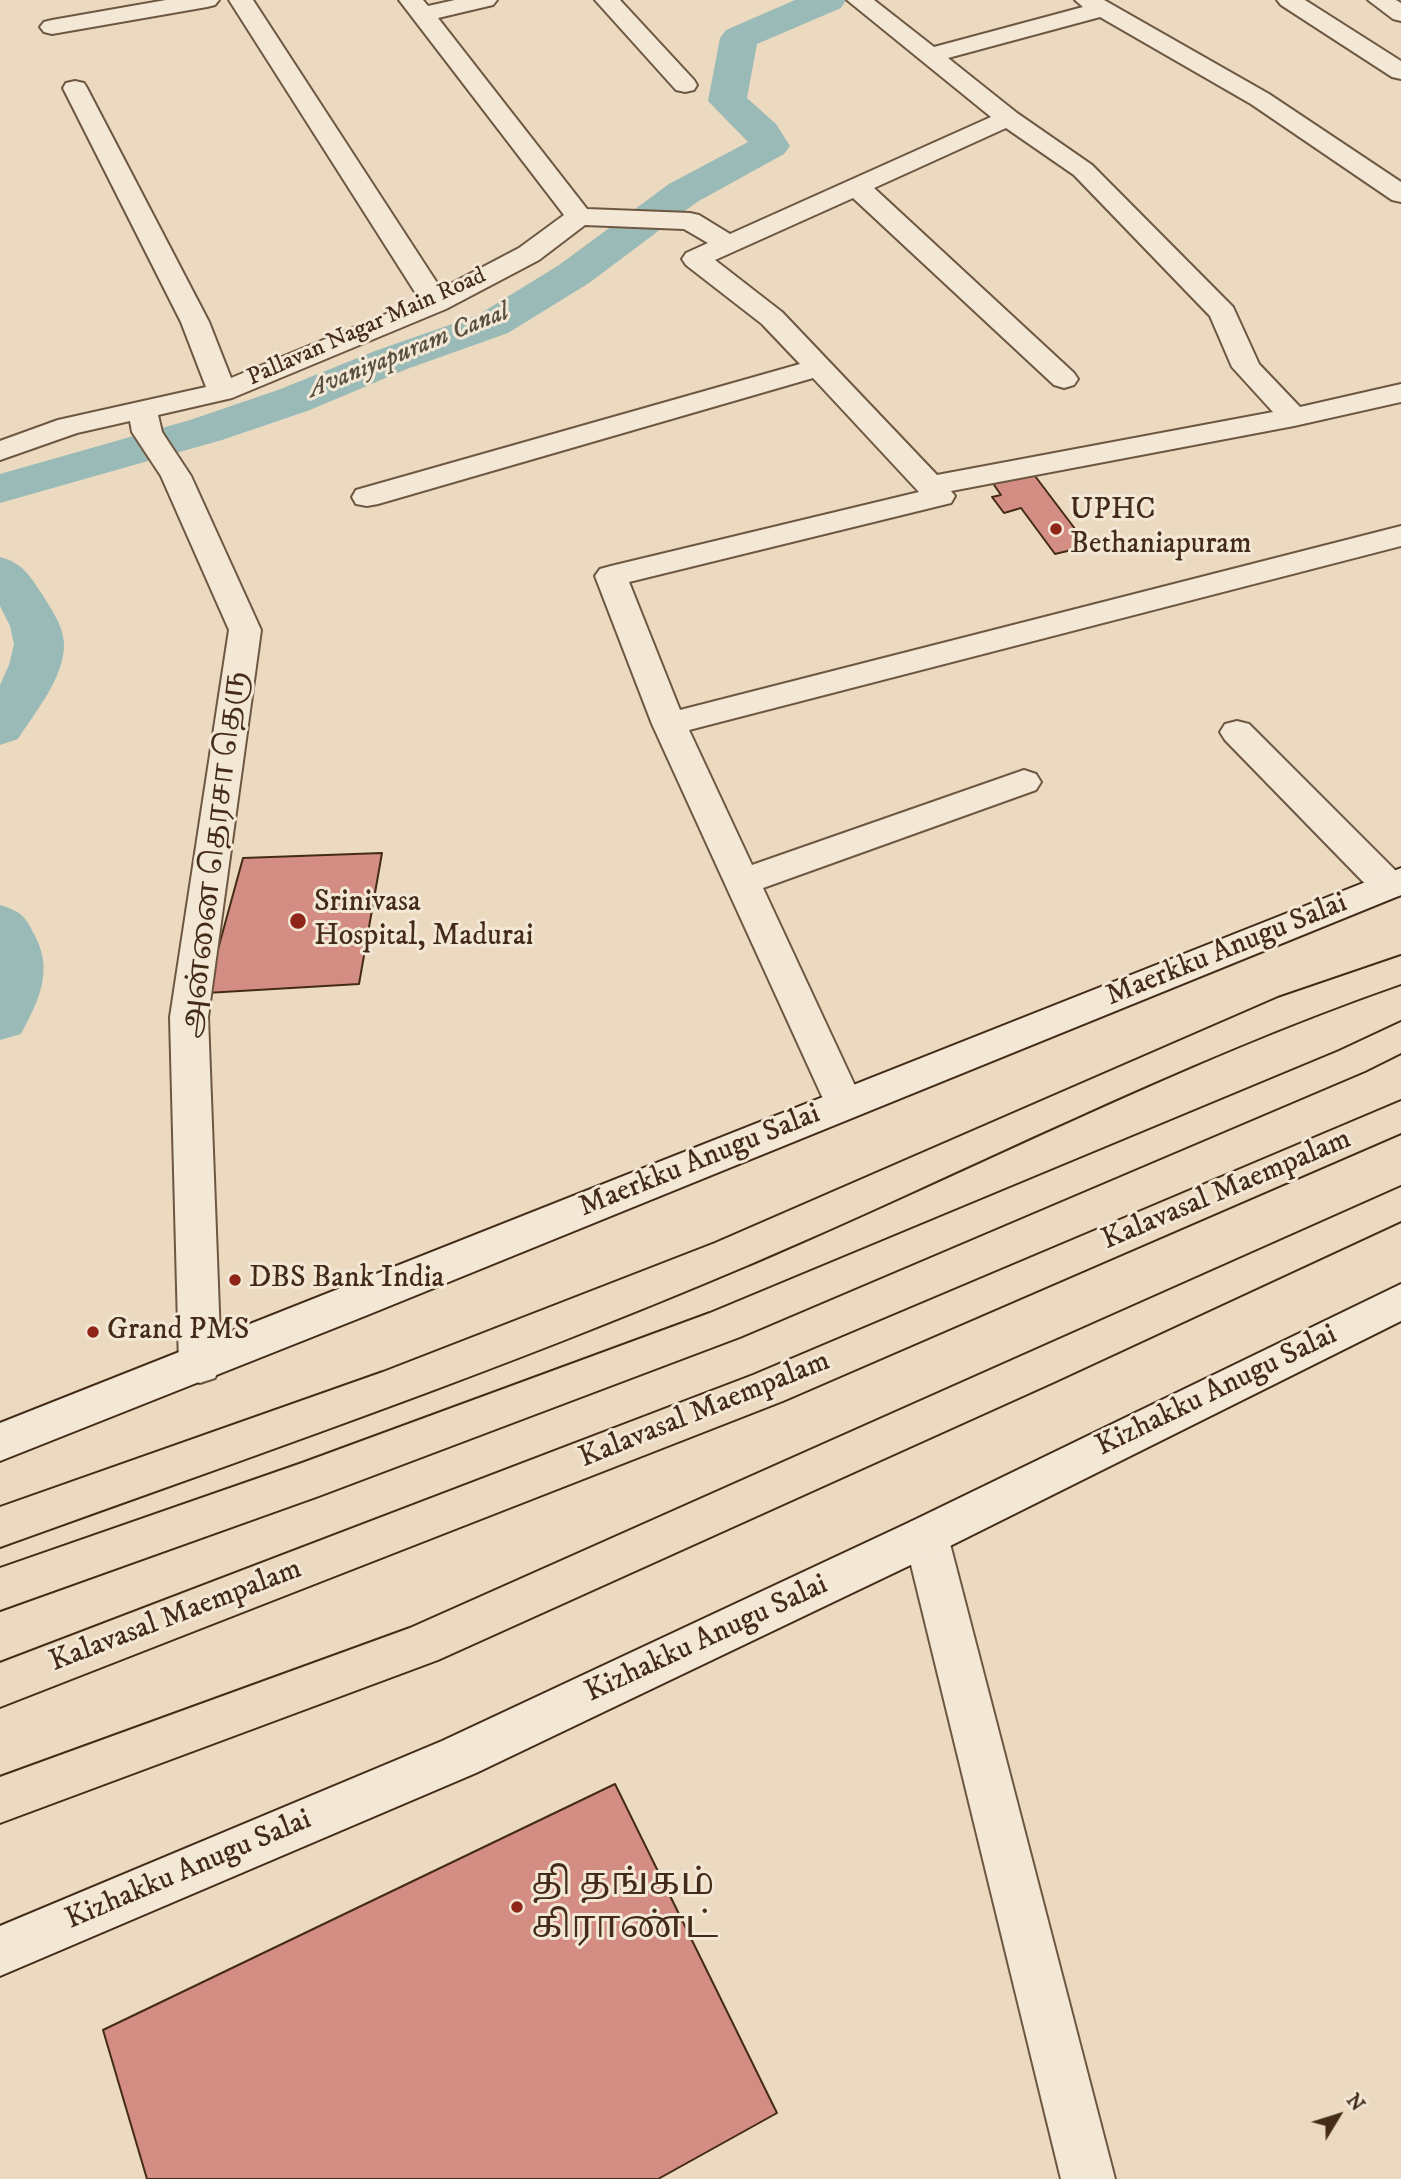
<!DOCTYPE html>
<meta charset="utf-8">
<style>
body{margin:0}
#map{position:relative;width:1401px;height:2179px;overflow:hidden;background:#ecdac0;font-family:"IM FELL DW Pica",serif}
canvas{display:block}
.north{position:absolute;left:1303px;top:2081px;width:70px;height:70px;-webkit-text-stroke:5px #f3e7d6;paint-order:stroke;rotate:52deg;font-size:19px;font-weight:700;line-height:28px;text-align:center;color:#442b17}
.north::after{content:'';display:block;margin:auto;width:24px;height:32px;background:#442b17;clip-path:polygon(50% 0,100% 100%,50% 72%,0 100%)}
</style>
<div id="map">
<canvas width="1401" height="2179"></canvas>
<div class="north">N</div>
</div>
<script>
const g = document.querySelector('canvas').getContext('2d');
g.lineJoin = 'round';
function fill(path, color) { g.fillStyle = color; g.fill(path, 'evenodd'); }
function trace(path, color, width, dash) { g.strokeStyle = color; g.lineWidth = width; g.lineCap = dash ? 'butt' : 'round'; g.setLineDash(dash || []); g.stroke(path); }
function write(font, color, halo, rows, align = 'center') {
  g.font = font + ' "IM FELL DW Pica","Noto Serif Tamil",serif'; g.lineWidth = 6; g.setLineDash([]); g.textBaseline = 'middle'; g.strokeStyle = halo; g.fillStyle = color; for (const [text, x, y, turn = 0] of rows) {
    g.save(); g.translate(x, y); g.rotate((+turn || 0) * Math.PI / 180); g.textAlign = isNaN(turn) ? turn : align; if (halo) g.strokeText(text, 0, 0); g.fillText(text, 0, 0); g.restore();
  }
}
fill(new Path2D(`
 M795 0H846L841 8 757 44 747 98 776 124 790 146 784 154 697 202 589 283 508 333 407 369 310 410 222 440 0 503V474L190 420 278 390 375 351 478 315 559 265 669 184 748 142 708 101 720 38 726 30Z
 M0 557C23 563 29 575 42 594 51 609 63 625 64 643 65 677 35 712 18 739L0 745V685L9 665 14 644 10 626 0 606Z
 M0 905C22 912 25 916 35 936 54 971 38 1002 21 1034L0 1040Z`), '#99bab6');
const building = new Path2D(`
 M1032 472 1088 546 1055 554 1021 508 1004 513 992 497 1001 495 992 482Z
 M382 853 359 984 206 993 243 858Z
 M615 1784 777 2113 658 2179H147L103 2030Z`);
fill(building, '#d48d82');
trace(building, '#442b17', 2);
const street = new Path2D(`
 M166 0H219L215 5 207 7 52 34 44 32 40 27 44 22 52 20Z
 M229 0H253L441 289 519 248 564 215 399 0H423L428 6 455 0H497L493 5 438 18 587 209 690 213 699 215 730 234 991 117 847 0H874L934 47 1083 7 1075 0H1104L1269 94 1401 182V202L1392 200 1251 104 1100 17 948 58 1017 113 1092 165 1233 307 1259 364 1300 407 1401 384V402L1294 426 951 491 955 496 951 503 629 582 680 710 1401 526V546L689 730 752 865 1024 770 1036 774 1041 782 1036 790 763 888 863 1103 858 1114 844 1118 830 1114 825 1103 652 724 595 576 600 569 611 566 919 492 813 378 378 504 367 506 356 504 352 497 356 490 800 364 762 324 686 265 682 259 686 253 708 243 684 229 585 225 539 260 446 309 232 398 158 415 162 432 191 476 261 630 208 1017 221 1365 215 1378 200 1383 185 1378 179 1365 170 1017 229 630 161 476 132 432 130 421 77 433 0 460V441L58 420 206 387 181 322 63 88 66 83 75 81 84 83 87 88 209 322 231 378 420 300ZM1006 128 1074 175 1210 316 1232 367 1273 412 937 475 782 312 715 260 853 198 1054 385 1064 388 1074 385 1078 379 1074 373 874 188Z
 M595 0H620L694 80 697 85 694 90 685 92 676 90Z
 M1277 0H1305L1401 61V79L1392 77 1281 5Z
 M1368 0H1396L1401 3V21L1393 19Z
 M1237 721 1249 724 1401 876V895L1389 899 1376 895 1225 740 1220 732 1225 724Z
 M926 1516 942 1522 948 1536 1115 2179H1061L904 1536 910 1522Z`);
const secondary = new Path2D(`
 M1401 868V895L365 1316 0 1461V1423Z
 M1401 1284V1321L942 1550 476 1773 0 1976V1926L442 1741 910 1522Z`);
const primary = new Path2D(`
 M1401 956V984C1177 1062 964 1173 746 1266 502 1370 250 1457 0 1547V1507L383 1372 715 1243 1278 998Z
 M1401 1022V1053L1365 1071 740 1337 319 1496 0 1610V1568L302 1463 710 1313 1339 1051Z
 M1401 1101V1133L783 1401 0 1707V1663L753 1375Z
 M1401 1187V1221L1054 1382 438 1660 0 1823V1777L410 1628Z`);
trace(street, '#6e5741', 4);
trace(secondary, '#442b17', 4);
trace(primary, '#442b17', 4);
fill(street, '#f3e7d6');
fill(secondary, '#f3e7d6');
fill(primary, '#ecdac0');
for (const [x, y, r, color] of [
 [1056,529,7,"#8f2418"],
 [298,921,9,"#8f2418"],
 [235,1280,7,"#8f2418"],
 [93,1332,7,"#8f2418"],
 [517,1907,7,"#8f2418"]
]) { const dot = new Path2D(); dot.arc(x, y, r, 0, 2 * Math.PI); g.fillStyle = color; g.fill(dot); trace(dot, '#f3e7d6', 2.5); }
write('24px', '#442b17', '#f3e7d6', [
 ["Pallavan Nagar Main Road",367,328,-24]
]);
write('italic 26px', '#594f3f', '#f3e7d6', [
 ["Avaniyapuram Canal",409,352,-22]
]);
write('30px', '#442b17', '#f3e7d6', [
 ["UPHC",1070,512],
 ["Bethaniapuram",1070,546],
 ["Srinivasa",314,904],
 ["Hospital, Madurai",314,938],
 ["DBS Bank India",249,1280],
 ["Grand PMS",107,1332]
], 'left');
write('30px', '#442b17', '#f3e7d6', [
 ["அன்னை தெரசா தெரு",216,855,-83],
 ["Maerkku Anugu Salai",1227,951,-22],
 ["Maerkku Anugu Salai",700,1162,-22],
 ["Kalavasal Maempalam",1227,1191,-23],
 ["Kizhakku Anugu Salai",1217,1392,-26],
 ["Kalavasal Maempalam",705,1411,-22],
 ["Kalavasal Maempalam",176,1617,-21],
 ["Kizhakku Anugu Salai",707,1640,-25],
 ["Kizhakku Anugu Salai",189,1871,-23]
]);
write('37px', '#442b17', '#f3e7d6', [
 ["தி தங்கம்",531,1886],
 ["கிராண்ட்",531,1929]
], 'left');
</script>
